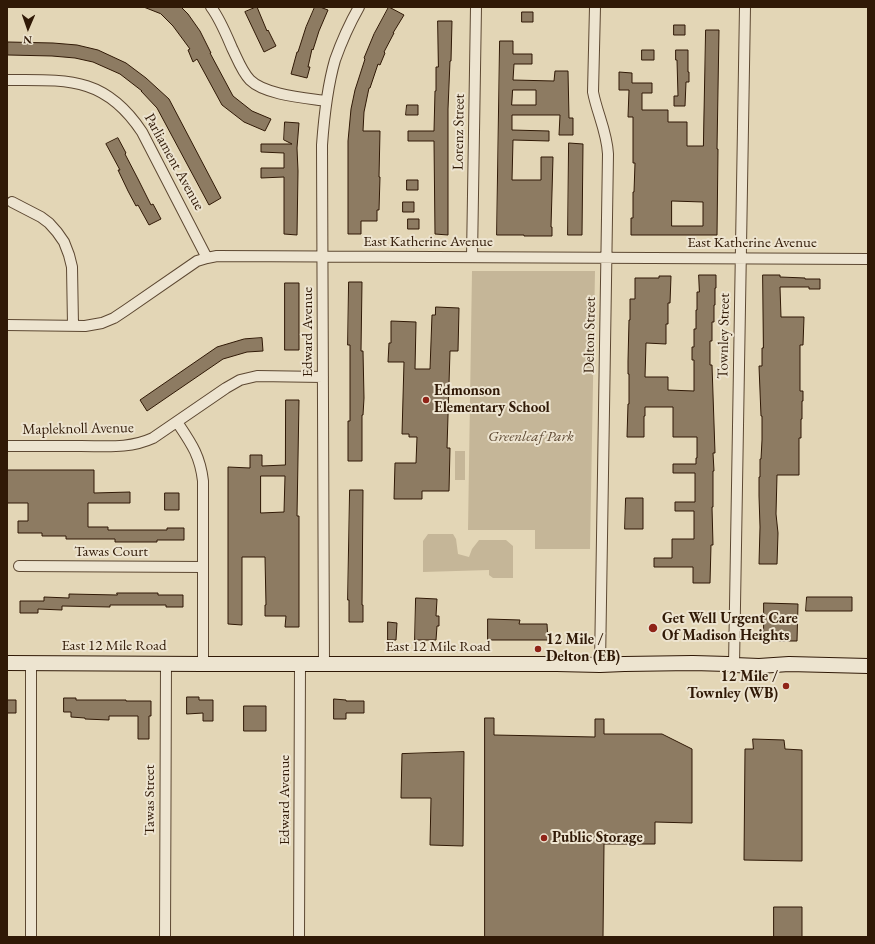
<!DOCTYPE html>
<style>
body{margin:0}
#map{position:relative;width:875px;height:944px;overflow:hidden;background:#e3d6b6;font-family:"EB Garamond",serif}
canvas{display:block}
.frame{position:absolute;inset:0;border:8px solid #301906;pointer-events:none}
.north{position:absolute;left:8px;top:8px;width:40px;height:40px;-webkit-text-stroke:3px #ede4d0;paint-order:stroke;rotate:182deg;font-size:11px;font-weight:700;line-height:16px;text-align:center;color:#301906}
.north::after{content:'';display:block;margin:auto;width:14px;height:18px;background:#301906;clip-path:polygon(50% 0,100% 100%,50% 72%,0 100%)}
</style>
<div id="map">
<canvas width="875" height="944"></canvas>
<div class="frame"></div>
<div class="north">N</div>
</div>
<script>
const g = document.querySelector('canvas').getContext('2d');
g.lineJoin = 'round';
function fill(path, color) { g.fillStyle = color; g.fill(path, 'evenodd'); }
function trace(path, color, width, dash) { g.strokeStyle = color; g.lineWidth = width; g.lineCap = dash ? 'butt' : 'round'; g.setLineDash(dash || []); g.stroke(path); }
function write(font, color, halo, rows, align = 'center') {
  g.font = font + ' "EB Garamond",serif'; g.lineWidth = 4; g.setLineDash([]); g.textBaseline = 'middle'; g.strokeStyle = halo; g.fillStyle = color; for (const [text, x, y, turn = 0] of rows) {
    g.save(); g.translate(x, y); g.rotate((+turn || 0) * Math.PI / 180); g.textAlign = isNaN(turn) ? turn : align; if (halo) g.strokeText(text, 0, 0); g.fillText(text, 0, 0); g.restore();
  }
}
fill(new Path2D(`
 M472 271H595L590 549H535V530H468Z
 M455 451H465V480H455Z
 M428 534H453L456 539 458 554 469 557 472 549 479 540H506L513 546V578H493L489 575V570L423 572V541Z`), '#c5b698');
const building = new Path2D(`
 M144 7H181L188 14 200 31 211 53H210L233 96 252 111 271 119 265 131 244 122 222 105 197 59 193 62 188 50 190 49 173 26 161 14Z
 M257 7 267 31 268 30 276 46 264 52 245 12Z
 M315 7H320L328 10 319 31 313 50 312 49 308 67H310L307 78 291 74 297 52H298L306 27Z
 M389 7 404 15 393 33H394L384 52 385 53 380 65 378 64 370 88H369L364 112 363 131H380L379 177H380L379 210H377V221H361V234H348V141L351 109 355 90 365 59 364 58 374 34Z
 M522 12H533V22H522Z
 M438 21H452L451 61H450L448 109V235L435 234 434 141H408V131H434L435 91H436V67H438Z
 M674 25H685V35H674Z
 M706 30H719L717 149H718L717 235H631V218H633V192H634L635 163H633V117H628L629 90H619V72L632 73V83H652V93H642V110H668V122H687V146H703ZM672 201 703 202V226H672Z
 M500 41H513V54H532V64H514L513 80 554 81 555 71H568L569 118H573V135H559L560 115H512V130L549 131V141L513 140 512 180H541V157H553L551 227H552V236H524V235H497ZM513 90H536V105H512Z
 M8 42 53 43 77 45 98 50 126 63 146 78 169 99 221 198 209 205 157 108 141 91H142L120 74 93 62 75 58 52 56 8 55Z
 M642 50H654V60H642Z
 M676 50H688V72H689V82H686L685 106H674V96H678L677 60H676Z
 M407 105H418V115H406Z
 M285 122 299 123 297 148 298 171 297 235 284 234V177L261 178V168H284V153L261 152V144H292L284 140Z
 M118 138 126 153 125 154 138 179 151 205 153 204 161 219 149 225 138 205 136 206 128 191 118 170H120L106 144Z
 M569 143 583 144 582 235H568Z
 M407 180H418V190H407Z
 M403 202H414V212H403Z
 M408 219H419V229H408Z
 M699 275H716V288H715V305H714V322H712V341H710V365H712L715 453H713L714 471H713V507H712L713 545H711L710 583H693V567H654V558H672V539H694V511H675V502H695V473H673V464H696V458H697V437H673V407H645V416H644V437H627L628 404H629V374H628V361L629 320H630V299H635V278H659V276H671L670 303H668V324H666V344L646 343 645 377H668V390L694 391V360H692V347H694V329H696V310H697V292H699Z
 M763 275H780V277L805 278V279H820V289H809V287H780L781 317H804L803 345H800V391H803V401H802V419H801V438H799V475H777L776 514 778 533 777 564H759L760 527 759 496V477H760V459H761L762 440V416H761L759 366H762V348H763Z
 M349 282H362L361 351H363L364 398 363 415H362V461H348V421H350V345H348Z
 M285 283H299V350H285Z
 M436 307 459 308 458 351H450L447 448H450L449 491H422V499H394L395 463H416L417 437H409V434H402L404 362H388L389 343H391V321L416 322 415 369H430L432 315H435Z
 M262 338 263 351 247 352 223 359 147 411 140 400 217 347 244 339Z
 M286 400H299L297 516H299V627H285L286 616H265V605H266L265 557H242V625L228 624V467L250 468V455H262V466L285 465ZM261 476H285L284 512 261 513Z
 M7 470H94V493L130 492V503H88V527H108V530H167V528H184V540H157V542H115V539H66V536H42V533H18V521H28V503H7Z
 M350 490H363L362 605H363V622H349V600H348Z
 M165 493H179V510H165Z
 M626 498H643V529H625Z
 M117 593H158V595H183V607H166V605H110V607L62 606V610L38 609V613H20V601H44V597L69 598V594L117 595Z
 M807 597H852V611H806Z
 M416 598 437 599 436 616H439V626H437L436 640H415Z
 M764 603 798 604 797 641H764Z
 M488 619 520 620 519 624H547L548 640H488Z
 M388 622 397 623 396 640H388Z
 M187 697H199V700H213V721H203V713L187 714Z
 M64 698H76V700H126V701H151V716H149V739H138V716H109V720L85 719V718L71 717V712H64Z
 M334 699 346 700V701H364V713H346V719H334Z
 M7 700H16V713H7Z
 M244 706H266V731H244Z
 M485 718H494V735L595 737V719H604V734H662L692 749V823L655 822V844H604L603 937H485Z
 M753 739 784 740 785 749 802 750V861L744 860 745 749H753Z
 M464 752 463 846 430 845 431 798H401L402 754Z
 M774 907H802V937H774Z`);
fill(building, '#8d7b62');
trace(building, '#301906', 1);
const minor = new Path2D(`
 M211 7C220 19 226 34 232 48 237 58 242 72 250 80 265 95 306 98 326 101
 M595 7 593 92C597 113 607 132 608 154L600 665
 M7 80C67 80 105 76 142 132L207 258
 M12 202 41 217 49 223 57 232 64 242 69 255 72 267 73 325
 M472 257 476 7
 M7 325 85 326 102 323 114 318 126 310 197 261 207 258 217 256 868 259
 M177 422C191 443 200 455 203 481V664
 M7 446C32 446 56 446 81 446 106 446 129 449 153 438L226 388 240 380 257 376 323 377
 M19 566 203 567
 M324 664 322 145C324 117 327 88 335 60 341 43 350 23 359 7
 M734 665 745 7
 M31 937V663
 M165 937 166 663
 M299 937 300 664`);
const secondary = new Path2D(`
 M7 663 203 664H557L600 665 624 664 693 663 728 664 734 665 759 666 789 664 868 666`);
trace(minor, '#5d4832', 12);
trace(secondary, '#301906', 16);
trace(minor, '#ede4d0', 10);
trace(secondary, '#ede4d0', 14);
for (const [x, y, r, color] of [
 [426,400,4,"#8f2418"],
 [653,628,5,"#8f2418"],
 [538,649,4,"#8f2418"],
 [786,686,4,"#8f2418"],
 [544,838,4,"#8f2418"]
]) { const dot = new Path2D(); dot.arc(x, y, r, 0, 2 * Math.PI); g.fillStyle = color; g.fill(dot); trace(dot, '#ede4d0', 1.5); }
write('15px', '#301906', '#ede4d0', [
 ["Lorenz Street",459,132,-89],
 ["Parliament Avenue",174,162,61],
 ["East Katherine Avenue",428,242],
 ["East Katherine Avenue",752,243],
 ["Edward Avenue",308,332,-90],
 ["Delton Street",590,335,-89],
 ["Townley Street",724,336,-89],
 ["Mapleknoll Avenue",78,429,-1],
 ["Tawas Court",111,552],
 ["East 12 Mile Road",114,646],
 ["East 12 Mile Road",438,647],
 ["Tawas Street",150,800,-90],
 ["Edward Avenue",285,800,-90]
]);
write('bold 15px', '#301906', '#ede4d0', [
 ["Edmonson",434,391],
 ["Elementary School",434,408],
 ["Get Well Urgent Care",662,619],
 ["Of Madison Heights",662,636],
 ["12 Mile /",546,640],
 ["Delton (EB)",546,657],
 ["12 Mile /",778,677,"right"],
 ["Townley (WB)",778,694,"right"],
 ["Public Storage",552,838]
], 'left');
write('italic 15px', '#5d4832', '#ede4d0', [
 ["Greenleaf Park",531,437]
]);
</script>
